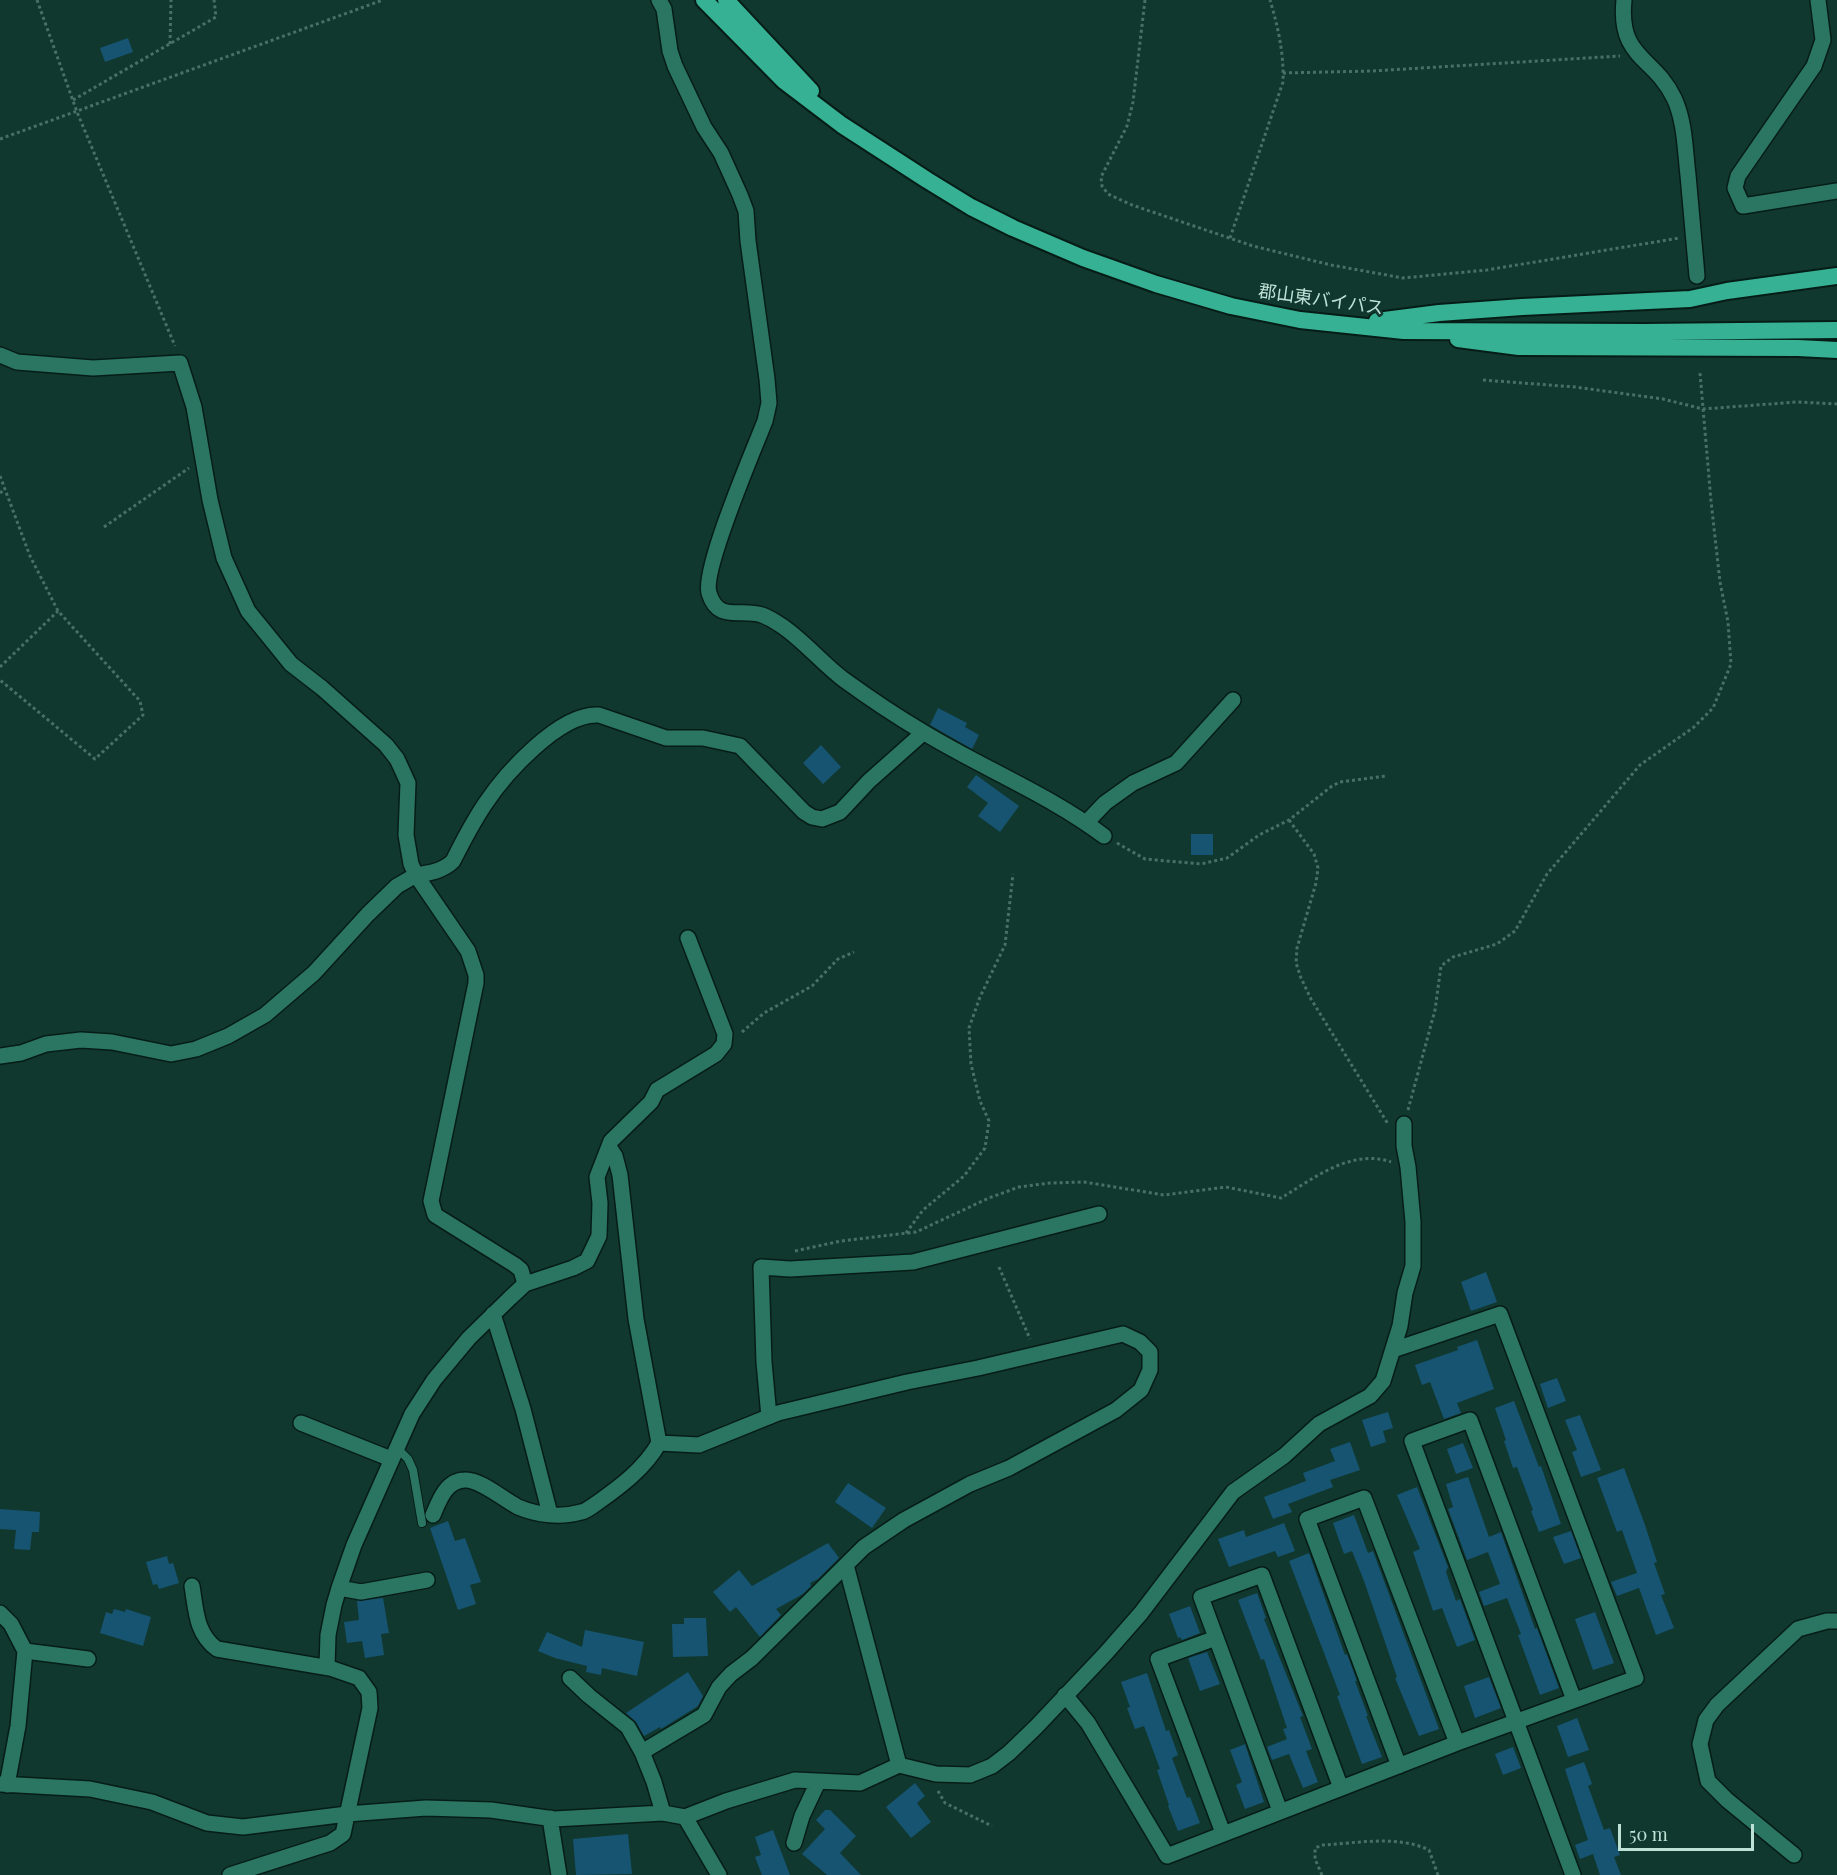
<!DOCTYPE html>
<meta charset="utf-8">
<style>
body{margin:0}
#map{position:relative;width:1837px;height:1875px;overflow:hidden;background:#11382e;font-family:"Playfair Display",serif}
canvas{display:block}
.scale{position:absolute;left:1618px;top:1824px;width:136px;height:27px;box-sizing:border-box;border:3px solid #bee1d6;border-top:0;padding-left:8px;font-size:18px;line-height:21px;white-space:nowrap;color:#bee1d6;-webkit-text-stroke:4px #11382e;paint-order:stroke}
</style>
<div id="map">
<canvas width="1837" height="1875"></canvas>
<div class="scale">50 m</div>
</div>
<script>
const g = document.querySelector('canvas').getContext('2d');
g.lineJoin = 'round';
function fill(path, color) { g.fillStyle = color; g.fill(path, 'evenodd'); }
function trace(path, color, width, dash) { g.strokeStyle = color; g.lineWidth = width; g.lineCap = dash ? 'butt' : 'round'; g.setLineDash(dash || []); g.stroke(path); }
function write(font, color, halo, rows, align = 'center') {
  g.font = font + ' "Playfair Display","Noto Sans JP",serif'; g.lineWidth = 5; g.setLineDash([]); g.textBaseline = 'middle'; g.strokeStyle = halo; g.fillStyle = color; for (const [text, x, y, turn = 0] of rows) {
    g.save(); g.translate(x, y); g.rotate((+turn || 0) * Math.PI / 180); g.textAlign = isNaN(turn) ? turn : align; if (halo) g.strokeText(text, 0, 0); g.fillText(text, 0, 0); g.restore();
  }
}
fill(new Path2D(`
 M128 38 133 52 105 62 100 48Z
 M938 708 967 723 965 727 979 735 972 749 930 725Z
 M821 745 841 767 823 784 803 763Z
 M976 775 1019 806 1000 832 978 816 988 803 967 787Z
 M1191 834H1213V855H1191Z
 M1486 1272 1497 1302 1471 1311 1461 1282Z
 M1477 1340 1494 1389 1457 1403 1461 1413 1444 1419 1430 1382 1422 1385 1415 1365 1458 1350 1457 1347Z
 M1557 1378 1566 1401 1548 1408 1540 1384Z
 M1514 1401 1539 1467 1541 1466 1561 1524 1539 1532 1531 1511 1533 1510 1517 1467 1513 1468 1504 1441 1506 1440 1495 1408Z
 M1388 1412 1393 1428 1383 1431 1386 1442 1371 1447 1362 1420Z
 M1580 1415 1601 1470 1581 1477 1572 1452 1577 1450 1565 1420Z
 M1350 1442 1360 1470 1330 1480 1333 1487 1288 1504 1292 1512 1273 1519 1264 1497 1306 1481 1303 1473 1335 1461 1330 1449Z
 M1463 1443 1473 1468 1456 1474 1447 1449Z
 M1624 1468 1645 1525 1657 1562 1654 1563 1665 1594 1661 1595 1674 1628 1656 1635 1639 1588 1617 1596 1611 1582 1637 1573 1622 1530 1617 1532 1597 1478Z
 M1468 1477 1489 1537 1501 1532 1535 1629 1537 1628 1559 1688 1540 1695 1518 1635 1521 1634 1507 1598 1484 1606 1479 1592 1500 1584 1488 1552 1467 1560 1448 1509 1453 1507 1446 1484Z
 M848 1483 886 1508 872 1528 835 1502Z
 M1417 1487 1448 1567 1446 1572 1456 1601 1460 1599 1475 1640 1457 1647 1442 1608 1433 1611 1413 1552 1420 1549 1397 1495Z
 M0 1509 40 1512 39 1532H32L30 1550 14 1549 16 1530 0 1529Z
 M1354 1515 1368 1553 1373 1551 1439 1729 1419 1736 1395 1678 1397 1677 1364 1581 1352 1551 1344 1554 1333 1523Z
 M448 1521 455 1541 465 1538 481 1582 470 1585 476 1604 458 1610 430 1528Z
 M1284 1523 1295 1551 1278 1557 1275 1551 1229 1567 1218 1539 1244 1530 1246 1537Z
 M1571 1531 1581 1558 1564 1564 1553 1537Z
 M828 1543 839 1558 818 1579 810 1583 811 1586 803 1594 776 1609 781 1615 760 1637 736 1607 730 1612 713 1592 739 1570 752 1586Z
 M1309 1553 1345 1655 1347 1654 1357 1681H1355L1368 1716H1366L1382 1757 1362 1764 1337 1696 1340 1695 1289 1561Z
 M167 1556 169 1564 173 1563 179 1583 159 1589 157 1584 153 1585 146 1562Z
 M1257 1593 1266 1618 1264 1619 1303 1716 1300 1717 1312 1749 1306 1751 1318 1782 1303 1788 1289 1754 1272 1760 1267 1747 1287 1739 1283 1729 1287 1728 1264 1659 1261 1660 1238 1600Z
 M383 1598 389 1633 381 1634 384 1655 365 1658 362 1641 347 1643 344 1622 359 1620 357 1601Z
 M1190 1606 1200 1633 1182 1640 1180 1637 1178 1638 1169 1614Z
 M114 1609 125 1612 126 1609 151 1617 143 1646 100 1633 106 1612 112 1614Z
 M1595 1612 1614 1663 1593 1670 1575 1619Z
 M684 1618H706L708 1656 673 1657 672 1624H684Z
 M585 1630 644 1642 637 1676 602 1668 601 1675 586 1672 587 1666 555 1658 538 1651 547 1632 582 1647Z
 M1207 1652 1220 1684 1200 1691 1188 1658Z
 M688 1672 703 1696 698 1706 661 1729 660 1727 644 1736 636 1722 626 1713Z
 M1147 1673 1166 1731 1169 1730 1178 1755 1172 1758 1187 1798 1190 1797 1200 1823 1178 1831 1168 1806 1169 1805 1157 1770 1160 1769 1144 1726 1135 1729 1127 1708 1130 1707 1121 1682Z
 M1489 1677 1501 1708 1475 1718 1464 1686Z
 M1577 1718 1589 1750 1568 1757 1557 1726Z
 M1245 1744 1264 1802 1245 1809 1236 1785 1242 1782 1230 1750Z
 M1513 1747 1521 1768 1503 1775 1495 1754Z
 M1584 1762 1592 1784 1588 1786 1604 1830 1610 1828 1620 1855 1614 1857 1621 1875H1600L1593 1854 1580 1859 1575 1845 1588 1840 1565 1769Z
 M915 1783 925 1796 917 1803 931 1822 911 1838 886 1807Z
 M825 1810H830L856 1836 840 1853 861 1875H827L802 1854 825 1829 816 1820Z
 M773 1830 790 1875H762L755 1857 761 1855 755 1837Z
 M628 1834 632 1874 576 1875 573 1839Z`), '#165472');
const service = new Path2D(`
 M396 1447 408 1459 413 1470 422 1523`);
const minor = new Path2D(`
 M659 0 664 9 670 51 675 66 704 127 721 153 740 195 746 211 748 241 767 379 769 403 765 421C754 449 702 570 709 593 718 623 740 608 762 615 768 617 776 622 782 626 804 641 822 663 843 679 869 698 896 716 923 732 982 768 1048 794 1104 836
 M1624 0C1618 59 1654 56 1674 98 1685 121 1685 150 1688 175 1691 209 1694 242 1697 276
 M1818 0 1823 40 1814 66 1738 176 1735 188 1743 206 1837 191
 M0 355 17 362 93 368 180 363 194 407 210 500 224 558 248 611 291 664 322 688 386 745 397 759 408 783 406 835 411 864 416 875 397 886 368 914 314 973 265 1015 228 1036 196 1049 171 1054 112 1042 81 1040 46 1044 21 1053 0 1056
 M1086 823 1105 803 1133 783 1176 763 1233 700
 M609 1147 615 1156 620 1175 636 1319 659 1443
 M525 1284 521 1270 515 1265 435 1215 431 1201 476 983V975L468 951 416 875C430 873 443 871 453 861 463 841 473 822 485 804 505 774 560 712 599 715L666 738H703L740 746 804 812 812 817 822 819 840 812 869 781 923 733
 M493 1314 523 1409 550 1514
 M769 1417 764 1362 761 1267 790 1269 913 1262 1099 1214
 M301 1423 391 1459
 M433 1515C439 1501 446 1480 465 1480 480 1479 504 1500 518 1507 537 1515 561 1518 581 1512 587 1511 592 1506 597 1503 621 1486 645 1468 659 1443L699 1445 778 1413 907 1382 978 1368 1123 1334 1140 1342 1150 1352V1370L1141 1390 1116 1410 1009 1468 970 1484 904 1520 864 1547 752 1658 731 1674 719 1687 704 1715 642 1752
 M846 1565 899 1765
 M192 1586C196 1610 196 1634 217 1649L330 1668 359 1678 369 1692 370 1708 343 1834 330 1843 230 1875
 M339 1588 361 1592 427 1580
 M0 1613 11 1624 25 1651 18 1726 7 1785
 M1216 1638 1158 1659 1223 1833
 M25 1651 88 1659
 M327 1667 328 1635 334 1605 339 1588 354 1545 412 1414 434 1380 469 1338 510 1298 525 1284 573 1268 587 1261 599 1236 600 1203 597 1177 611 1141 651 1102 657 1090 716 1054 724 1044 725 1034 688 938
 M570 1678 589 1696 628 1727 642 1752 654 1782 663 1813
 M1065 1695 1088 1723 1167 1856 1457 1743 1636 1678 1500 1314 1393 1350
 M1399 1766 1307 1519 1364 1498 1457 1743
 M0 1784 90 1789 152 1802 207 1823 243 1827 347 1814 426 1808 491 1810 554 1819 663 1813 685 1817 726 1801 795 1780 860 1783 899 1765 936 1774 970 1775 992 1766 1009 1753 1036 1727 1106 1653 1141 1613 1233 1492 1284 1456 1319 1424 1370 1396 1383 1381 1400 1326 1405 1293 1413 1266V1222L1408 1167 1404 1146V1124
 M1280 1811 1201 1597 1262 1575 1341 1788
 M685 1817 719 1875
 M550 1818 559 1875
 M794 1843 802 1816 818 1782
 M1794 1855 1727 1800 1708 1781 1700 1744 1706 1720 1717 1705 1798 1629 1827 1621H1837
 M1573 1875 1412 1441 1470 1420 1574 1700`);
const trunk = new Path2D(`
 M704 0 784 81 842 125 927 180 971 207 1013 228 1083 258 1156 284 1231 306 1300 320 1404 331 1643 332 1837 330
 M726 0 811 91
 M1377 321 1439 313 1522 307 1690 299 1727 291 1837 276
 M1458 339 1519 347 1798 348 1837 350`);
trace(service, '#061d17', 10);
trace(minor, '#061d17', 18);
trace(trunk, '#061d17', 20);
trace(new Path2D(`
 M37 0 77 112 175 346
 M1145 0 1133 102 1127 126 1101 177 1102 186 1108 194 1132 205 1253 246 1331 265 1403 278 1487 270 1679 238
 M170 44 171 0
 M1283 73 1372 71 1620 56
 M73 100 216 17 214 0
 M0 139 383 0
 M1230 238 1283 82C1284 53 1278 27 1270 0
 M1483 380 1575 387 1663 399 1703 409 1797 402 1837 404
 M0 476 30 556 58 611 140 701 143 715 95 759 0 680
 M0 493 5 489
 M104 527 189 468
 M0 667 58 611
 M1289 820 1314 854 1318 868 1316 883 1297 948 1296 963 1301 978 1311 999 1388 1124
 M1117 843 1145 859 1201 864 1227 858 1259 835 1289 820 1332 786 1340 782 1386 776
 M742 1032 764 1013 812 986 838 959 854 952
 M1408 1110 1435 1010 1441 966 1453 957 1497 944 1515 931 1547 874 1640 765 1694 727 1713 708 1731 664 1728 622 1720 582 1711 501 1700 373
 M906 1233 923 1210 964 1176 985 1148 989 1121 980 1101 971 1064 969 1028 980 997 1005 945 1013 874
 M795 1251 841 1241 916 1232 989 1198 1019 1187 1050 1183 1084 1182 1164 1195 1226 1187 1281 1198C1313 1179 1351 1148 1391 1162
 M999 1267 1030 1339
 M938 1791 945 1803 992 1826
 M1322 1875 1315 1859V1848L1323 1845C1357 1843 1398 1835 1429 1850L1438 1875`), '#4a7066', 3, [3, 3]);
trace(service, '#2b7563', 8);
trace(minor, '#2b7563', 15);
trace(trunk, '#36b194', 16);
write('18px', '#bee1d6', '#11382e', [
 ["郡山東バイパス",1321,300,8]
]);
</script>
